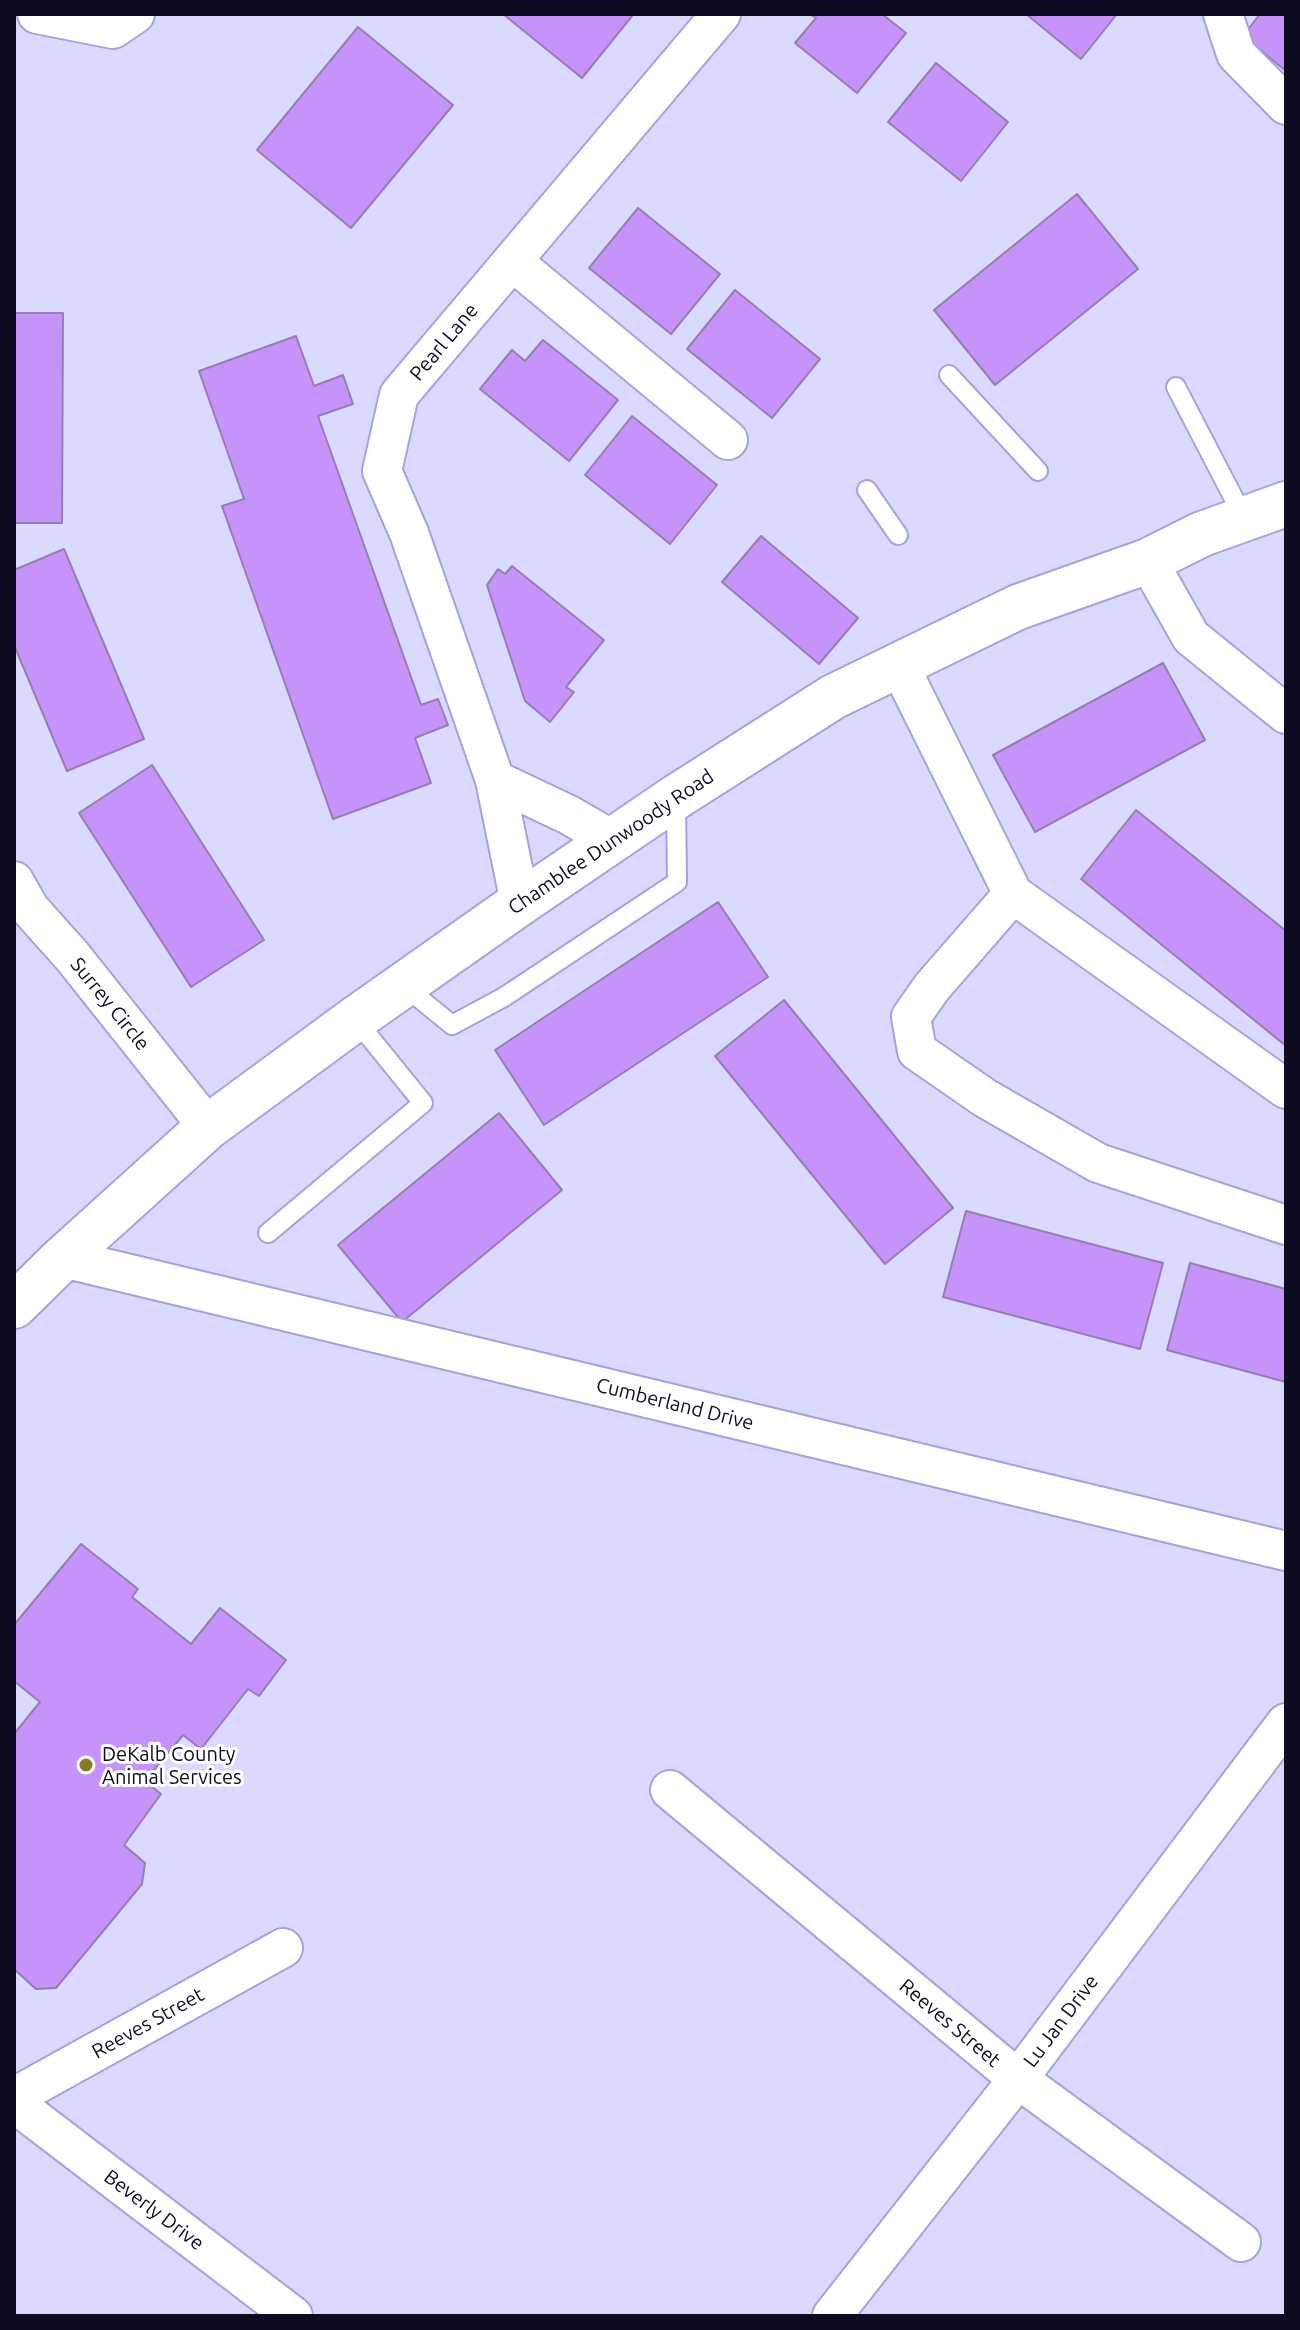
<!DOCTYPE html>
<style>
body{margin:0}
#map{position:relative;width:1300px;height:2330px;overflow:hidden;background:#dadafe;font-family:Ubuntu,sans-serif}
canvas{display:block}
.frame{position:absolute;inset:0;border:16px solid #0e0c21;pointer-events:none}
</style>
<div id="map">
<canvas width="1300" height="2330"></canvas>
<div class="frame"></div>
</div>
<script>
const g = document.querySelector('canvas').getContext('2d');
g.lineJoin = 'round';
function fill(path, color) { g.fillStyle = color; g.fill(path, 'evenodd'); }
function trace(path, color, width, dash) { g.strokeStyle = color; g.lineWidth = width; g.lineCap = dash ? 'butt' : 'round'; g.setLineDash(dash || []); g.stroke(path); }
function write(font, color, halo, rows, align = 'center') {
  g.font = font + ' Ubuntu,sans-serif'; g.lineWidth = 6; g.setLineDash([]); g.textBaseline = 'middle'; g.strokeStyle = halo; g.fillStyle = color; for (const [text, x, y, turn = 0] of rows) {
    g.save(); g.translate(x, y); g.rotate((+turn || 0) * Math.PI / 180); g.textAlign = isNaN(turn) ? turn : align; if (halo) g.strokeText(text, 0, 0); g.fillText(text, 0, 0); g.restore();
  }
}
const building = new Path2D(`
 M503 14H629L632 16 582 78Z
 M810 14H882L906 33 857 93 795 43 816 18Z
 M1026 14H1117L1081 59Z
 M1260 14H1286V71L1243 36Z
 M358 27 453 105 351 228 257 150Z
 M936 63 1008 122 961 181 888 122Z
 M1077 194 1138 269 995 385 934 310Z
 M638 208 720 274 671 334 589 268Z
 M735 290 820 359 772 418 687 349Z
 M14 313H63L62 523H14Z
 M296 336 314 386 343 375 353 404 318 416 421 705 438 699 448 725 415 738 431 783 333 819 222 506 244 499 199 371Z
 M543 340 618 400 569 461 480 389 512 350 525 361Z
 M632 416 717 485 670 544 585 475Z
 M761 536 858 618 819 664 722 582Z
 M64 549 144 739 67 771 14 645V570Z
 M512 566 604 640 566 687 574 692 550 722 525 701 487 585 498 569 505 574Z
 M1163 663 1205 740 1035 832 993 755Z
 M152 765 264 940 191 987 79 813Z
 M1136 810 1286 931V1046L1081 879Z
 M718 902 768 977 544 1125 495 1050Z
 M784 1000 953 1208 885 1264 715 1056Z
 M499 1113 562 1190 402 1322 338 1245Z
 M966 1211 1163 1263 1140 1349 943 1297Z
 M1190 1263 1286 1289V1382L1167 1350Z
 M81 1544 138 1589 132 1597 191 1644 220 1608 286 1660 259 1696 248 1689 201 1749 183 1735 145 1781 161 1794 124 1845 145 1863 142 1884 56 1988 36 1989 14 1969V1734L40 1702 14 1681V1625Z`);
fill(building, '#c693fb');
trace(building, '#967db2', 2);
const service = new Path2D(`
 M949 375 1038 471
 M1176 387 1244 518
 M867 490 898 535
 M403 985 452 1025 504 997 677 882 676 799
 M268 1233 423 1103 355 1019`);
const minor = new Path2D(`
 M37 14 113 29 135 14
 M1223 14 1236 54 1286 105
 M512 261 728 440
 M1148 561 1191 637 1286 714
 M899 665 1013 894 1286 1089
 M495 780 569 815 612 840
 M14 881 30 909 72 956 208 1127
 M1013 894 932 987 911 1017 917 1051 985 1098 1098 1163 1286 1225
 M520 903 495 780 409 533 382 471 399 395 721 14
 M63 1258 1286 1551
 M670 1790 1018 2079 1241 2242
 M14 2097 283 1948
 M14 2103 293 2316
 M832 2316 1018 2079 1286 1723`);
const tertiary = new Path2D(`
 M14 1306 63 1258 208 1127 355 1019 520 903 676 797 833 697 1018 607 1148 561 1202 534 1286 504`);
trace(service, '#a5a3dd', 22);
trace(minor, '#a5a3dd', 42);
trace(tertiary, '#a5a3dd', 48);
trace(service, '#fff', 18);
trace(minor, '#fff', 38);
trace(tertiary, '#fff', 44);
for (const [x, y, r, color] of [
 [86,1765,8,"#837d24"]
]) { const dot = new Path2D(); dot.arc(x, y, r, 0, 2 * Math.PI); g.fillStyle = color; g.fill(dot); trace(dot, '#fff', 3); }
write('20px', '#0e0c21', '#fff', [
 ["Pearl Lane",444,342,-50],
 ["Chamblee Dunwoody Road",611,842,-34],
 ["Surrey Circle",110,1004,51],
 ["Cumberland Drive",675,1404,14],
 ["Lu Jan Drive",1061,2021,-53],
 ["Reeves Street",148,2023,-29],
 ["Reeves Street",950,2023,40],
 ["Beverly Drive",154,2210,37]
]);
write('20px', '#0e0c21', '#fff', [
 ["DeKalb County",102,1754],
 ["Animal Services",102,1777]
], 'left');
</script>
